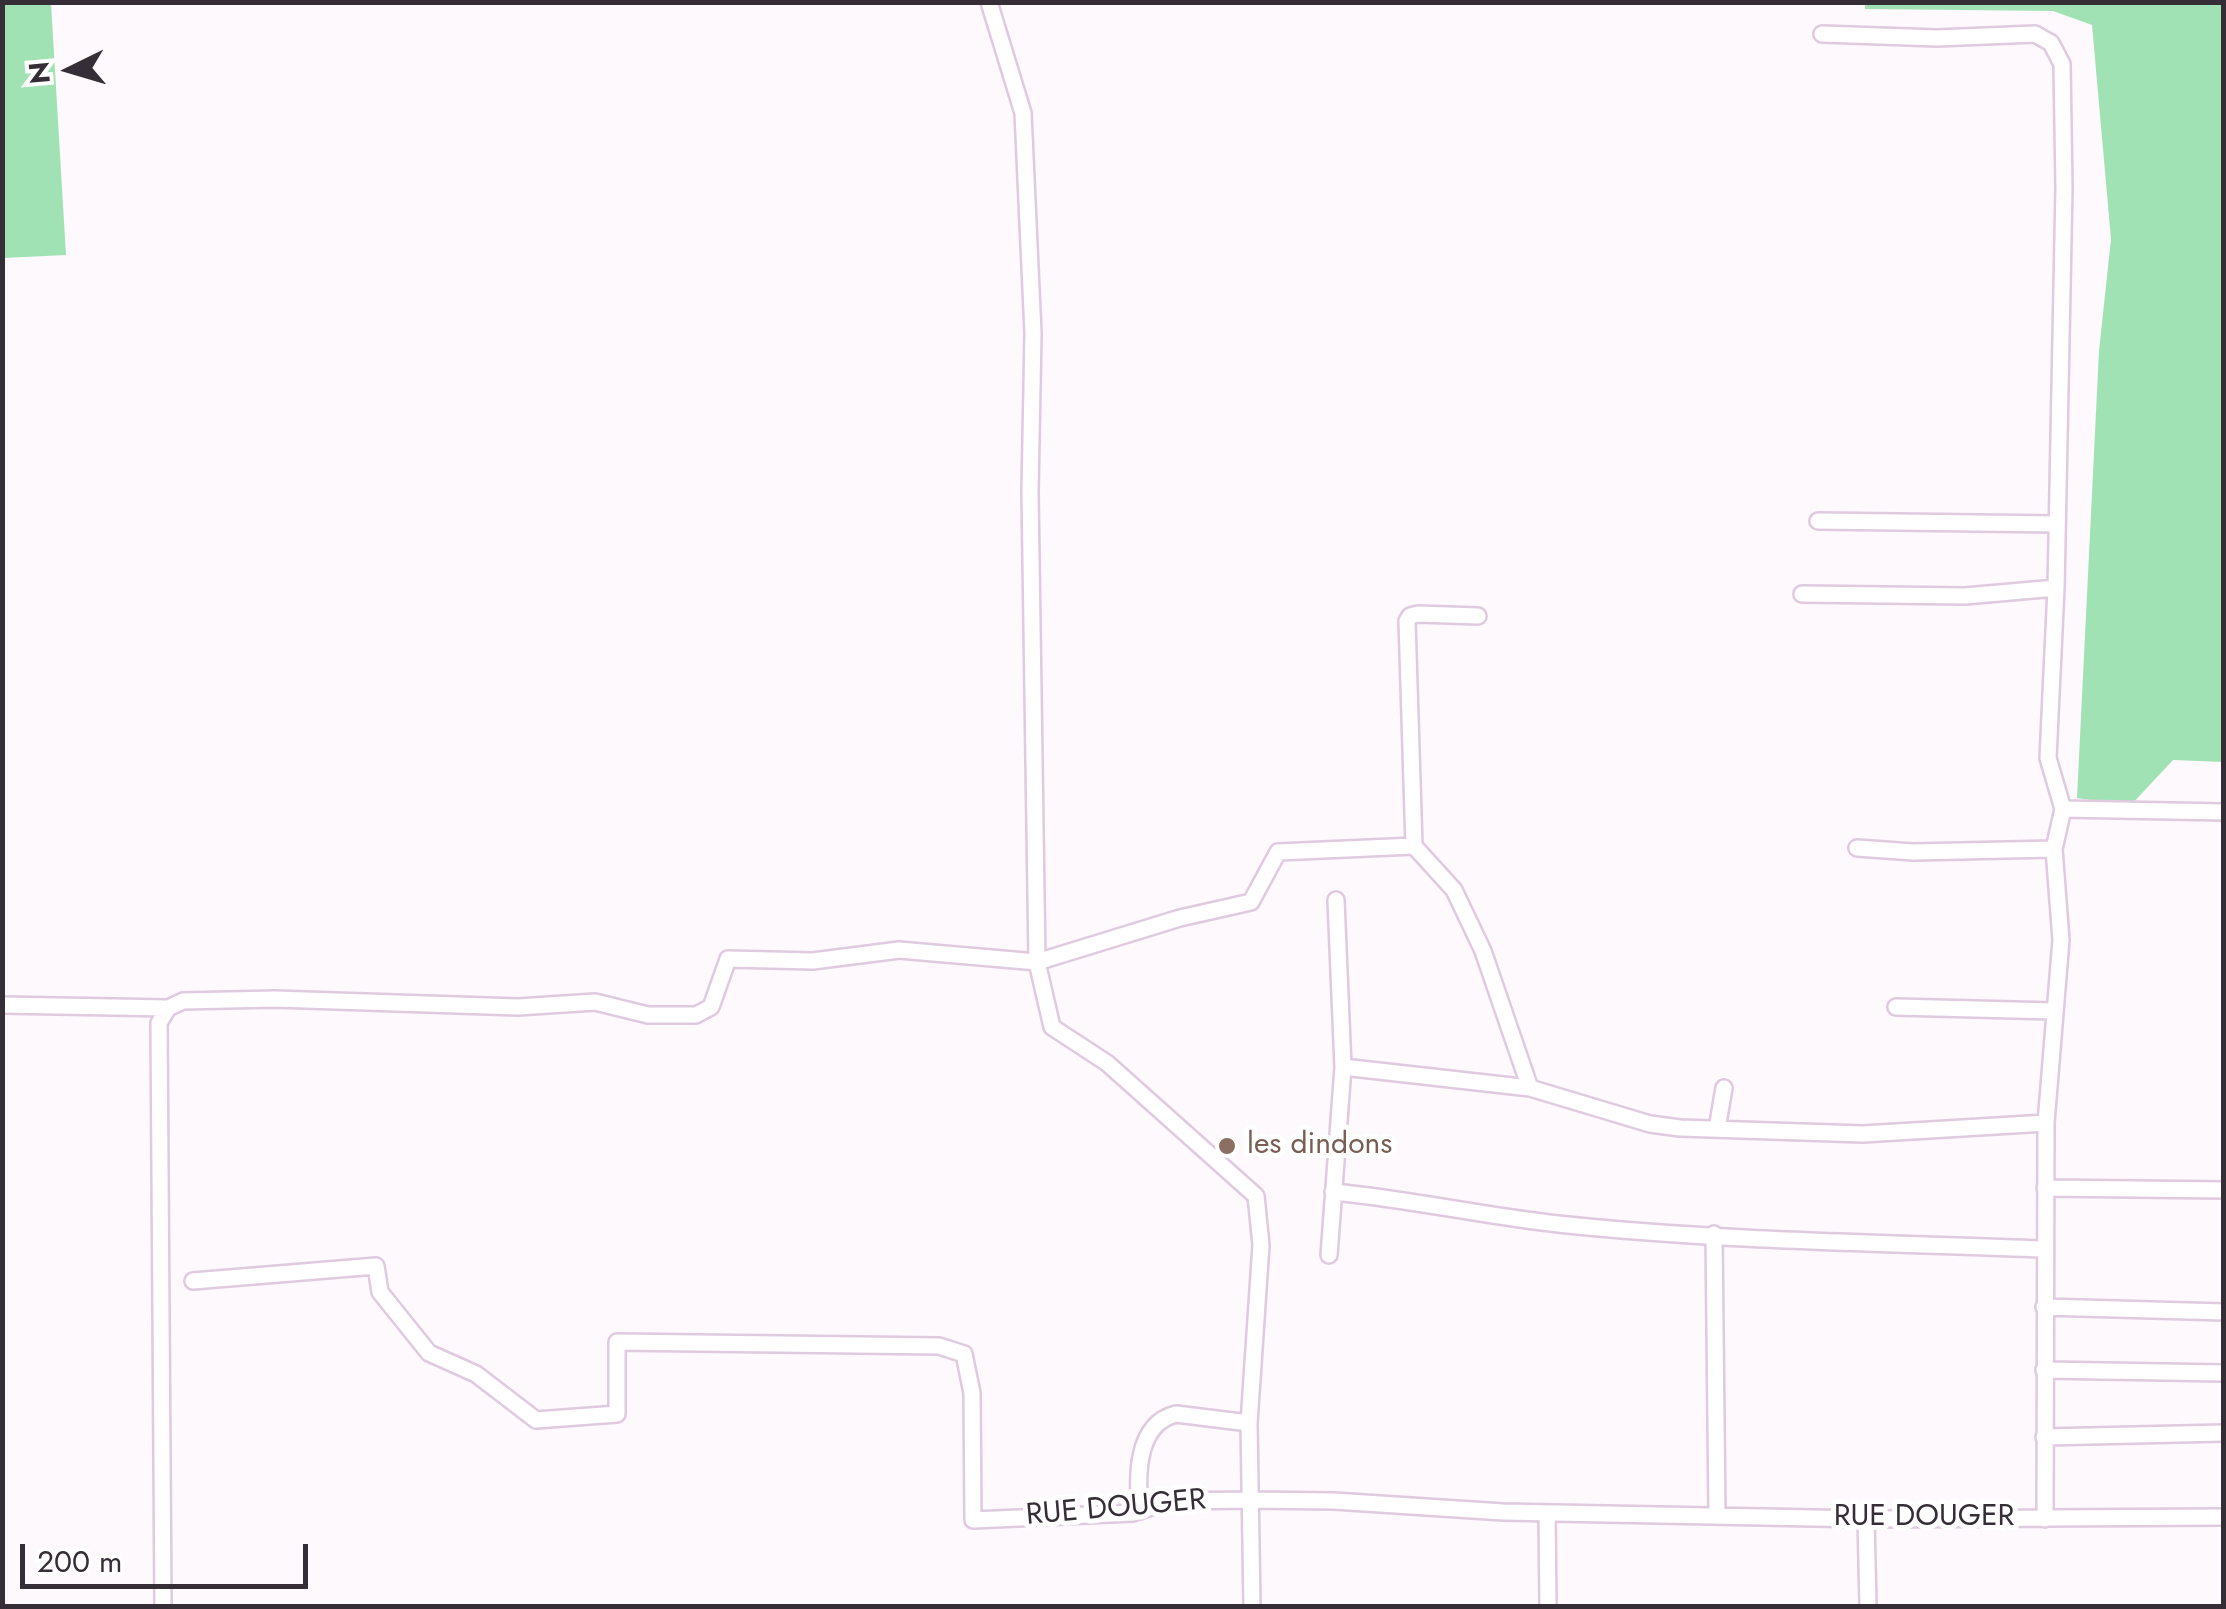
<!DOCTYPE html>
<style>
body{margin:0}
#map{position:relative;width:2226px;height:1609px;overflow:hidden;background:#fdf9fd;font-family:Jost,sans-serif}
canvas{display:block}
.frame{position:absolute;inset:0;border:5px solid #362e36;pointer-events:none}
.north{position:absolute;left:20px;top:20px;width:100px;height:100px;-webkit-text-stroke:8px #fff;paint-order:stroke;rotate:265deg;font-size:28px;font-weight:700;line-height:40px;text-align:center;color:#362e36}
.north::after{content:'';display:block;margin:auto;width:35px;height:45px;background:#362e36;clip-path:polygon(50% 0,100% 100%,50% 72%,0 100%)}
.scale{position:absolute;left:20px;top:1544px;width:288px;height:45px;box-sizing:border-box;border:5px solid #362e36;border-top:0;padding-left:12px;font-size:30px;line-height:35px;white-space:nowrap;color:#362e36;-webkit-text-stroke:8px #fff;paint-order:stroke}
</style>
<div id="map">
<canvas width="2226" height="1609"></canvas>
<div class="frame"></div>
<div class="north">N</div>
<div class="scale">200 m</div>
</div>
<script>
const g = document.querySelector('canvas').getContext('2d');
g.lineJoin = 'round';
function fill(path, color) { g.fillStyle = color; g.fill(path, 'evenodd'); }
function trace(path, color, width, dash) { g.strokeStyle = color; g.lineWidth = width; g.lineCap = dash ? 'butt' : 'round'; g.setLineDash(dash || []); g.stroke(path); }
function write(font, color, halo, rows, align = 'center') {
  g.font = font + ' Jost,sans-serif'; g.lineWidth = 10; g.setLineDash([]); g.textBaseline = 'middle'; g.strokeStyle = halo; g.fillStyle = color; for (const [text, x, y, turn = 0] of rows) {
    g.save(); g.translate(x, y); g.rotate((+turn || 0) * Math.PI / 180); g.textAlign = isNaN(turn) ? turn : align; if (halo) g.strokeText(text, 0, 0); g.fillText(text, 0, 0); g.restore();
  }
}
fill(new Path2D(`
 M3 2 51 3 66 255 3 258Z
 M1865 2 2223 3V762L2173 760 2130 806 2077 798 2099 351 2111 239 2092 25 2053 11 1865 9Z`), '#a1e2b5');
const minor = new Path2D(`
 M989 2 1023 113 1033 333 1030 492 1037 962 1052 1027 1107 1063 1256 1196 1261 1245 1249 1423 1252 1606
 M1822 34 1937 38 2035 34 2051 43 2062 64 2064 188 2056 588 2048 758 2063 809 2054 849 2061 940 2046 1123 2045 1519
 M1818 521 2057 524
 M1802 594 1965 596 2056 588
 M1478 616 1418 614 1410 616 1407 621 1414 846 1454 890 1483 951 1530 1088 1650 1124 1680 1128 1863 1134 2046 1123
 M2063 809 2224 812
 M1857 848 1913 852 2054 849
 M2 1005 168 1008
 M1896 1007 2054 1011
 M1343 1067 1530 1088
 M1717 1129 1724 1088
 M2045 1188 2224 1190
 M1333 1192C1409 1199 1483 1216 1558 1224 1719 1241 1882 1243 2043 1249
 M1714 1234 1717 1516
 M1329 1255 1343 1067 1336 900
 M193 1281 376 1266 380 1292 429 1353 476 1374 536 1420 617 1414V1342L939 1346 964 1354 972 1393 973 1520 1133 1513 1170 1501 1252 1500 1334 1501 1503 1512 1866 1519 2224 1517
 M2044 1307 2224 1312
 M2044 1370 2224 1373
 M2044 1437 2224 1433
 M1140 1511C1137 1479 1135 1424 1176 1414L1249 1423
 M1547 1513 1548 1606
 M1866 1519 1868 1606
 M163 1606 159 1023 168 1008 183 1001 275 999 518 1007 595 1002 648 1015H696L711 1007 728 959 813 961 899 950 1037 962 1180 918 1251 902 1278 852 1414 846`);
trace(minor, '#dfcae0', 20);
trace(minor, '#fff', 15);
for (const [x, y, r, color] of [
 [1227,1146,10,"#8d6e63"]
]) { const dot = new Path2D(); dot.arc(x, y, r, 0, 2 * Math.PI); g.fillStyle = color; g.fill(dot); trace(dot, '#fff', 4); }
write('30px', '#785e54', '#fff', [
 ["les dindons",1247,1146]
], 'left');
write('30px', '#362e36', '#fff', [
 ["RUE DOUGER",1116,1509,-5],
 ["RUE DOUGER",1924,1518]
]);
</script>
